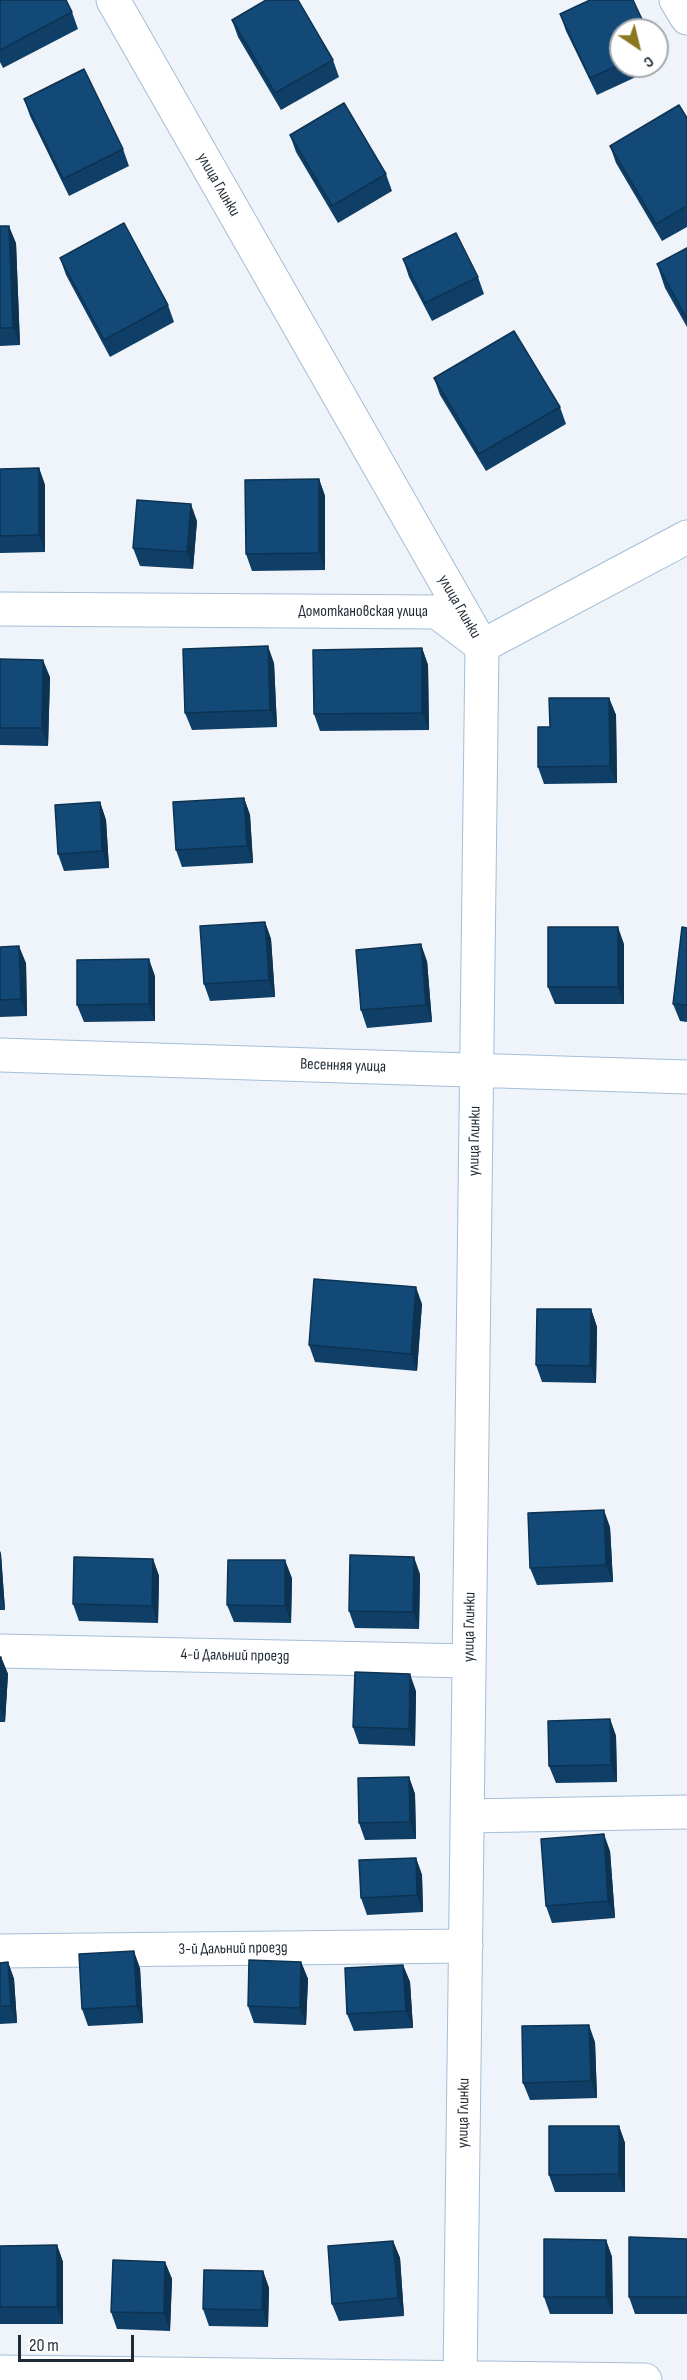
<!DOCTYPE html>
<meta charset="utf-8">
<style>
body{margin:0}
#map{position:relative;width:687px;height:2380px;overflow:hidden;background:#eef4f9;font-family:"Sofia Sans Condensed",sans-serif}
canvas{display:block}
.north{position:absolute;left:609px;top:18px;width:60px;height:60px;box-sizing:border-box;background:#fff;border:2px solid #a5a9ad;border-radius:50%;rotate:145deg;font-size:16px;font-weight:700;line-height:24px;text-align:center;color:#1f2933}
.north::after{content:'';display:block;margin:auto;width:21px;height:27px;background:#8a791e;clip-path:polygon(50% 0,100% 100%,50% 72%,0 100%)}
.scale{position:absolute;left:18px;top:2335px;width:116px;height:27px;box-sizing:border-box;border:3px solid #1f2933;border-top:0;padding-left:8px;font-size:18px;line-height:21px;white-space:nowrap;color:#1f2933;-webkit-text-stroke:4px #fff;paint-order:stroke}
</style>
<div id="map">
<canvas width="687" height="2380"></canvas>
<div class="north">С</div>
<div class="scale">20 m</div>
</div>
<script>
const g = document.querySelector('canvas').getContext('2d');
g.lineJoin = 'round';
function trace(path, color, width, dash) { g.strokeStyle = color; g.lineWidth = width; g.lineCap = dash ? 'butt' : 'round'; g.setLineDash(dash || []); g.stroke(path); }
function fill(path, color) { g.fillStyle = color; g.fill(path, 'evenodd'); }
function write(font, color, halo, rows, align = 'center') {
  g.font = font + ' "Sofia Sans Condensed",sans-serif'; g.lineWidth = 6; g.setLineDash([]); g.textBaseline = 'middle'; g.strokeStyle = halo; g.fillStyle = color; for (const [text, x, y, turn = 0] of rows) {
    g.save(); g.translate(x, y); g.rotate((+turn || 0) * Math.PI / 180); g.textAlign = isNaN(turn) ? turn : align; if (halo) g.strokeText(text, 0, 0); g.fillText(text, 0, 0); g.restore();
  }
}
const minor = new Path2D(`
 M113 0 482 646 460 2380
 M676 0 687 18
 M0 609 437 612 482 646 687 537
 M0 1055 687 1077
 M0 1651 469 1661
 M467 1816 687 1812
 M0 1951 466 1946
 M0 2372 645 2380`);
trace(minor, '#a4bed8', 35);
trace(minor, '#fff', 33);
fill(new Path2D(`
 M0 0 72 12 78 29 3 68 0 62Z
 M560 14 621 30V66H657V51L662 65 597 95 566 31Z
 M232 20 333 60 339 77 281 110 238 37Z
 M24 99 123 149 129 166 69 196 30 116Z
 M687 118V227L662 241 616 163 610 146Z
 M290 135 386 174 392 191 338 223 296 152Z
 M0 226 16 243 20 345 0 346Z
 M687 248V327L665 288 657 264Z
 M60 258 168 305 174 322 110 357 66 275Z
 M403 259 478 277 484 294 432 321 409 277Z
 M434 378 560 407 566 424 486 471 440 395Z
 M39 468 45 485V552L0 553V469Z
 M319 479 325 496V570L252 571 246 554Z
 M197 521 193 569 140 566 133 548Z
 M422 648 428 665 429 730 320 731 314 714Z
 M0 659 50 677 48 746 0 745Z
 M274 663 277 727 192 730 185 713Z
 M609 698 616 715 617 783 544 784 538 767 550 727Z
 M244 798 250 815 253 863 182 867 176 850Z
 M100 802 106 820 109 868 64 871 58 854Z
 M265 922 271 939 275 997 210 1001 204 984Z
 M687 928V1022L680 1021 673 1004Z
 M624 944V1004H555L548 987Z
 M0 947 26 963 27 1016 0 1017Z
 M427 961 432 1022 367 1028 361 1010Z
 M155 976V1021L84 1022 77 1005Z
 M422 1304 417 1371 315 1362 309 1345Z
 M591 1309 597 1327 596 1383 542 1382 536 1365Z
 M610 1527 613 1582 537 1585 530 1568Z
 M0 1551 1 1554 5 1610H0Z
 M153 1559 159 1576 158 1623 79 1621 73 1604Z
 M420 1574 419 1629 355 1628 349 1611Z
 M292 1578 291 1623 234 1622 227 1605Z
 M0 1657H1L8 1674 5 1722H0Z
 M416 1691 415 1746 359 1744 353 1727Z
 M610 1719 616 1736 617 1782 556 1783 549 1766Z
 M409 1777 415 1794 416 1839 365 1840 359 1823Z
 M610 1851 615 1918 552 1923 546 1906Z
 M416 1858 422 1875 423 1912 367 1915 361 1898Z
 M8 1962 14 1979 17 2023 0 2024V1963Z
 M301 1962 308 1979 306 2025 254 2023 248 2006Z
 M403 1965 410 1982 413 2028 354 2031 347 2014Z
 M140 1968 143 2023 88 2026 82 2009Z
 M595 2042 597 2098 530 2100 523 2083Z
 M619 2126 625 2143V2192H555L549 2175Z
 M687 2239V2314H635L629 2297Z
 M606 2240 612 2257 613 2314H550L544 2297Z
 M393 2241 400 2258 404 2316 339 2321 332 2304Z
 M57 2245 63 2262V2324H0V2246Z
 M165 2262 172 2279 170 2331 117 2329 111 2312Z
 M263 2271 269 2288 268 2327 209 2326 203 2309Z`), '#0f3f66');
fill(new Path2D(`
 M9 226 16 243 20 345 13 328Z
 M39 468 45 485V552L39 535Z
 M319 479 325 496V570L319 553Z
 M191 504 197 521 193 569 187 552Z
 M268 646 274 663 277 727 270 710Z
 M422 648 428 665 429 730 422 713Z
 M43 660 50 677 48 746 42 728Z
 M609 698 616 715 617 783 610 766Z
 M244 798 250 815 253 863 247 846Z
 M100 802 106 820 109 868 102 851Z
 M265 922 271 939 275 997 269 980Z
 M618 927 624 944V1004L618 987Z
 M421 944 427 961 432 1022 426 1005Z
 M19 946 26 963 27 1016 21 999Z
 M149 959 155 976V1021L149 1004Z
 M416 1287 422 1304 417 1371 411 1354Z
 M591 1309 597 1327 596 1383 590 1366Z
 M604 1510 610 1527 613 1582 606 1565Z
 M0 1551 1 1554 5 1610 0 1594Z
 M414 1557 420 1574 419 1629 413 1612Z
 M153 1559 159 1576 158 1623 152 1606Z
 M285 1560 292 1578 291 1623 285 1606Z
 M1 1657 8 1674 5 1722 0 1707Z
 M410 1674 416 1691 415 1746 409 1729Z
 M610 1719 616 1736 617 1782 611 1765Z
 M409 1777 415 1794 416 1839 410 1822Z
 M604 1834 610 1851 615 1918 608 1901Z
 M416 1858 422 1875 423 1912 417 1895Z
 M134 1951 140 1968 143 2023 137 2006Z
 M8 1962 14 1979 17 2023 11 2006Z
 M301 1962 308 1979 306 2025 300 2008Z
 M403 1965 410 1982 413 2028 406 2011Z
 M589 2025 595 2042 597 2098 591 2081Z
 M619 2126 625 2143V2192L619 2174Z
 M606 2240 612 2257 613 2314 606 2297Z
 M393 2241 400 2258 404 2316 398 2298Z
 M57 2245 63 2262V2324L57 2307Z
 M165 2262 172 2279 170 2331 164 2313Z
 M263 2271 269 2288 268 2327 262 2310Z`), '#0d3353');
const building = new Path2D(`
 M0 0H66L72 12 0 50Z
 M266 0H298L333 60 275 93 232 20Z
 M590 0H633L647 30H621V64L590 78 560 14Z
 M84 69 123 149 63 179 24 99Z
 M344 103 386 174 332 206 290 135Z
 M679 105 687 118V206L656 224 610 146Z
 M124 223 168 305 104 340 60 258Z
 M0 226H9L13 328H0Z
 M456 233 478 277 425 303 403 259Z
 M687 248V319L657 264Z
 M514 331 560 407 479 454 434 378Z
 M39 468V535L0 536V469Z
 M319 479V553L246 554 245 480Z
 M137 500 191 504 187 552 133 548Z
 M268 646 270 710 185 713 183 649Z
 M422 648V713L314 714 313 650Z
 M0 659 43 660 42 728H0Z
 M549 698H609L610 766 538 767V727H550Z
 M244 798 247 846 176 850 173 802Z
 M100 802 102 851 58 854 55 805Z
 M265 922 269 980 204 984 200 926Z
 M548 927H618V987H548Z
 M682 927 687 928V1005L673 1004Z
 M421 944 426 1005 361 1010 356 950Z
 M19 946 21 999 0 1000V947Z
 M149 959V1004L77 1005V960Z
 M314 1279 416 1287 411 1354 309 1345Z
 M537 1309H591L590 1366 536 1365Z
 M604 1510 606 1565 530 1568 528 1513Z
 M350 1555 414 1557 413 1612 349 1611Z
 M74 1557 153 1559 152 1606 73 1604Z
 M228 1560H285V1606L227 1605Z
 M0 1657H1L0 1687Z
 M355 1672 410 1674 409 1729 353 1727Z
 M610 1719 611 1765 549 1766 548 1721Z
 M409 1777 410 1822 359 1823 358 1778Z
 M604 1834 608 1901 546 1906 541 1839Z
 M416 1858 417 1895 361 1898 359 1860Z
 M134 1951 137 2006 82 2009 79 1954Z
 M249 1960 301 1962 300 2008 248 2006Z
 M8 1962 11 2006H0V1963Z
 M403 1965 406 2011 347 2014 345 1968Z
 M589 2025 591 2081 523 2083 522 2026Z
 M549 2126H619V2174L549 2175Z
 M629 2237 687 2239V2297H629Z
 M544 2239 606 2240V2297H544Z
 M393 2241 398 2298 332 2304 328 2246Z
 M57 2245V2307H0V2246Z
 M113 2260 165 2262 164 2313 111 2312Z
 M204 2270 263 2271 262 2310 203 2309Z`);
fill(building, '#124977');
trace(building, '#0d3353', 1.5);
write('16px', '#1f2933', '#fff', [
 ["улица Глинки",218,185,60],
 ["улица Глинки",459,607,60],
 ["Домоткановская улица",363,612],
 ["Весенняя улица",343,1066,2],
 ["улица Глинки",475,1141,-89],
 ["улица Глинки",470,1627,-89],
 ["4-й Дальний проезд",235,1656,1],
 ["3-й Дальний проезд",233,1949,-1],
 ["улица Глинки",464,2113,-89]
]);
</script>
